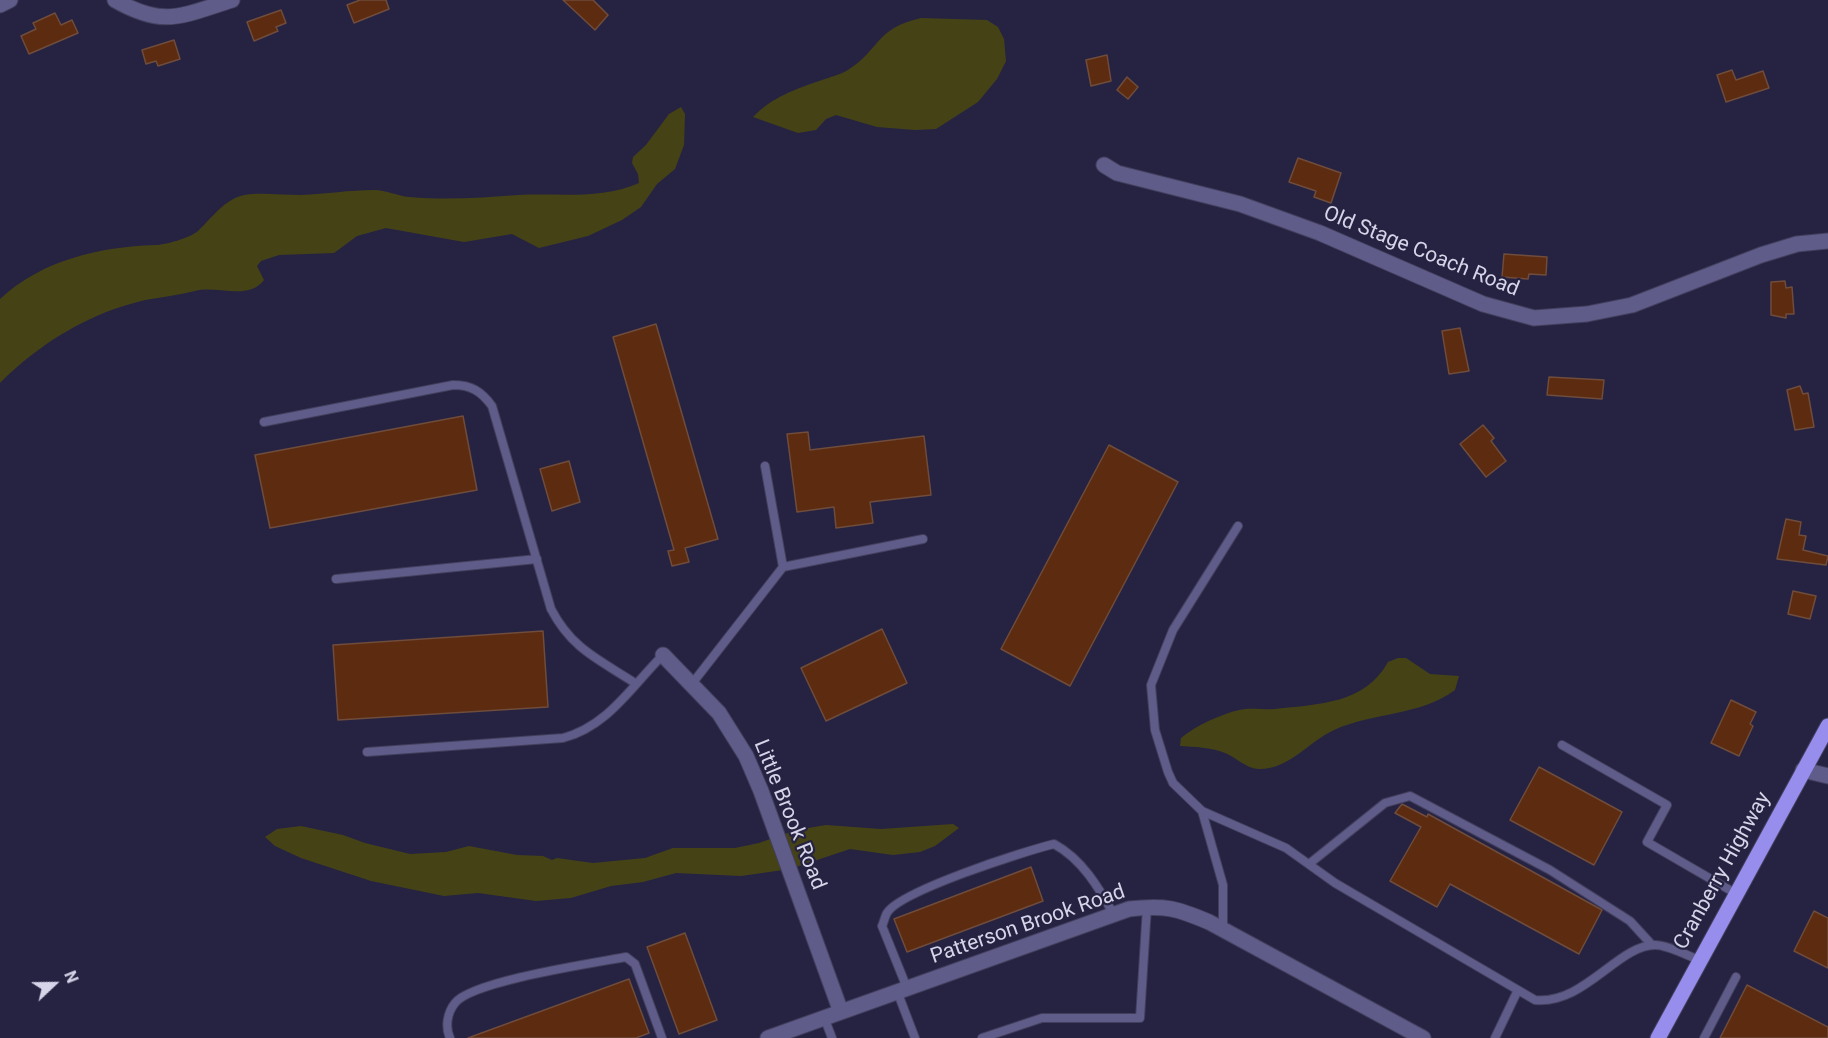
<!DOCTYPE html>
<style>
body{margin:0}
#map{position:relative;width:1828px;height:1038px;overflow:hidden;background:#262342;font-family:Roboto,sans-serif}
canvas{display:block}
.north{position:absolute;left:24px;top:954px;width:60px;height:60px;-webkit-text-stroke:4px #262342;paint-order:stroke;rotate:68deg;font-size:16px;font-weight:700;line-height:24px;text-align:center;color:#d5d4e8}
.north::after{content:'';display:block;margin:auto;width:21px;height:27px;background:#d5d4e8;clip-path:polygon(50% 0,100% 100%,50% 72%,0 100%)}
</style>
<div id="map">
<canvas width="1828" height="1038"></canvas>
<div class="north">N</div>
</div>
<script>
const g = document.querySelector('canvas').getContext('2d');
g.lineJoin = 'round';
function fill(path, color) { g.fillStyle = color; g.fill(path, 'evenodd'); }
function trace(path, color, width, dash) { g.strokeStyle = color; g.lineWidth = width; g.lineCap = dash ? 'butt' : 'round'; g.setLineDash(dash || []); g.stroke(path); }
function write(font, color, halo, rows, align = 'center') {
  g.font = font + ' Roboto,sans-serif'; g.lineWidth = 4.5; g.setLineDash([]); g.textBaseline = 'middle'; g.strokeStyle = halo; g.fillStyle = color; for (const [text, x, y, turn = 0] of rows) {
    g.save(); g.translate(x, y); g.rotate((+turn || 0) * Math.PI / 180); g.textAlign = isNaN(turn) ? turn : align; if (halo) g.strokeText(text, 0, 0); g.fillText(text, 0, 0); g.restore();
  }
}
fill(new Path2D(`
 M921 18 987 20 998 27 1004 39 1006 61 997 79 978 102 936 129 915 130 877 127 836 115 826 119 816 130 798 133 753 117C772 97 796 89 822 80 830 77 840 75 848 70 881 49 874 29 921 18Z
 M681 107 685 114 684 145 675 169 657 184 641 207 622 220 588 236 539 248 512 234 464 242 386 228 357 236 334 253 279 255 261 261 257 266 264 280C249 301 216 285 195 291 178 295 162 297 145 300 89 313 40 343 0 383V299C42 260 99 247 155 245 165 245 190 238 198 231 214 216 227 195 252 194 268 193 285 195 301 195 326 194 350 190 374 190 386 190 398 196 409 197 445 200 482 198 518 195 558 193 601 200 639 183L638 174 632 163 633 157 646 145 669 114Z
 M1398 658H1406L1430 674 1459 676 1455 690C1420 716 1374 712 1334 730 1308 742 1289 770 1258 769 1246 768 1235 757 1225 753 1210 747 1195 747 1180 746L1181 738C1197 725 1219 715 1239 710 1250 707 1264 710 1275 709 1319 704 1365 704 1388 662Z
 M953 824 959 828 935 846 920 852 893 855 850 849 790 869 741 876 676 873 643 882 611 886 571 898 536 901 478 893 444 896 371 881 301 858 275 846 265 837 277 829 301 826 343 835 365 843 410 854 446 852 469 846 517 855 543 856 552 860 557 858 593 863 645 858 673 848H735L759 843 796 830 826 825 881 829Z`), '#454316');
const building = new Path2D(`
 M360 0H386L389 9 354 23 347 5Z
 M563 0H593L608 15 595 30Z
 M281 10 286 23 276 27 278 31 254 41 247 22Z
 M55 13 61 25 72 20 78 33 29 54 21 36 36 29 33 23Z
 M174 40 180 59 158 66 156 61 146 64 142 50Z
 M1107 55 1111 81 1091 86 1086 60Z
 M1732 70 1736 80 1763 71 1769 88 1726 102 1717 75Z
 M1127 77 1138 87 1128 99 1117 90Z
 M1298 158 1341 173 1331 203 1314 197 1316 191 1289 182Z
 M1504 254 1547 257 1546 275 1529 274 1528 279 1502 277Z
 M1785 281 1786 288 1792 287 1794 314H1786V318L1771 315V282Z
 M656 324 718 539 685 548 689 562 672 566 668 551 674 550 613 337Z
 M1460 328 1469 371 1449 374 1442 331Z
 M1549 377 1604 380 1602 399 1547 395Z
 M1800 386 1803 394 1808 393 1814 427 1795 430 1787 390Z
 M463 416 477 490 270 528 255 455Z
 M1483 425 1494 438 1491 441 1506 461 1486 477 1460 444Z
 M808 432 810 450 924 436 931 495 870 502 873 523 836 528 834 507 797 512 787 434Z
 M1109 445 1178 482 1070 686 1001 649Z
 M569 461 580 502 552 511 540 469Z
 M1786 519 1801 522 1799 535 1806 536 1803 550 1828 556 1826 565 1777 559Z
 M1793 591 1816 596 1810 619 1788 614Z
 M882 629 907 683 826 721 801 668Z
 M543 631 548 707 338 720 333 645Z
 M1731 700 1756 712 1750 724 1753 726 1739 756 1711 743Z
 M1539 767 1622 812 1594 865 1510 820Z
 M1402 804 1427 817 1428 814 1602 910 1579 954 1450 884 1437 907 1390 881 1421 827 1395 813Z
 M1031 867 1043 901 907 952 894 919Z
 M1814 911 1828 918V968L1794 951Z
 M685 933 717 1020 679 1034 647 947Z
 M629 979 649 1033 636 1038H468Z
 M1747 985 1828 1027V1038H1720Z`);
fill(building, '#5c2b10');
trace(building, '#6f4c3b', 1.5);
const lane = new Path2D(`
 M264 422 453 385C471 385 481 391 492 406L551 609C572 649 598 659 635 683
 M765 466 783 567
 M336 579 537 559
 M691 685 783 567 923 539
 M1562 745 1667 805 1647 842 1735 893
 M367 752 563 738C608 726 631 687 663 655
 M1202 811 1286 848 1335 883 1535 1000C1584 1005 1618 945 1655 945 1668 945 1686 955 1699 960
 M1309 864 1385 803 1410 796 1550 870 1630 921 1652 945
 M1223 929V885L1202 811 1173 783 1168 772 1155 730 1151 685 1173 630 1238 526
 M907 988 882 926C884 922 885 916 887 913 900 891 1025 851 1054 844 1082 859 1099 888 1114 915
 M897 991 915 1038
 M824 1017 832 1038
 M450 1038C445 1027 447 1013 455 1003 472 981 594 963 626 957L635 964 662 1038
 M982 1038 1042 1018H1140L1147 907
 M1495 1038 1517 992
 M1704 1038 1736 977`);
const street = new Path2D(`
 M115 0C164 28 181 16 232 0
 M0 5 10 0
 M1104 165 1117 173 1240 204 1320 233 1483 304 1534 318 1587 314 1632 305 1761 255 1797 244 1828 241
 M663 655 719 713 746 756 761 791 841 1012
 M1803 770 1828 776
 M768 1038 1129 909C1165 905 1176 908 1209 922L1423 1038`);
const primary = new Path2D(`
 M1658 1038 1828 726`);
trace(lane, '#423f5d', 10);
trace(street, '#423f5d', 17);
trace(primary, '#423f5d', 17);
trace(lane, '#5f5c89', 8);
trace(street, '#5f5c89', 15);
trace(primary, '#978dec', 15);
write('21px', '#d5d4e8', '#262342', [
 ["Old Stage Coach Road",1421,252,22],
 ["Little Brook Road",789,815,68],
 ["Cranberry Highway",1723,871,-61],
 ["Patterson Brook Road",1028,925,-19]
]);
</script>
